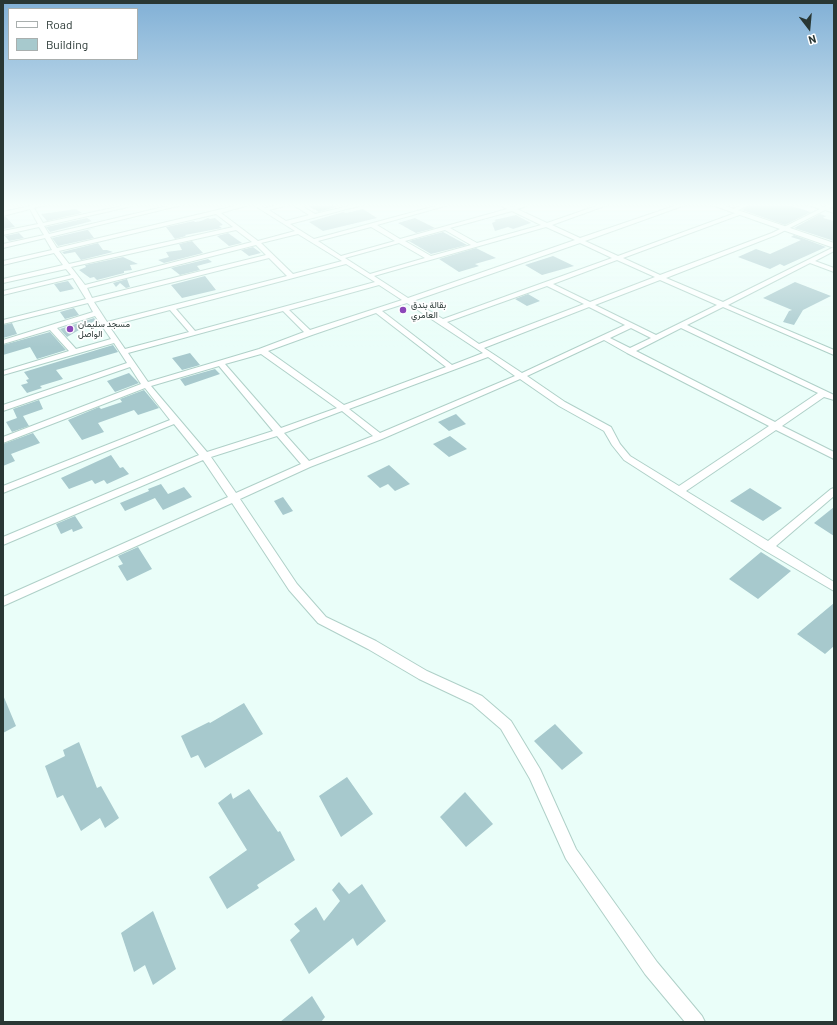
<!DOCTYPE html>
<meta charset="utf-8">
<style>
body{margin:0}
#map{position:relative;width:837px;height:1025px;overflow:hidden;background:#eafef9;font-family:Barlow,sans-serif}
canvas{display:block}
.frame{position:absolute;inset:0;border:4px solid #293734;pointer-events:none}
.legend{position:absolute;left:8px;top:8px;width:130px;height:52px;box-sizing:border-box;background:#fff;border:1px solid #a9afae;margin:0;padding:5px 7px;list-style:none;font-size:12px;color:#293734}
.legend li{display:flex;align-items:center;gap:8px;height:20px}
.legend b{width:20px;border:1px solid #a9afae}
.north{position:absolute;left:789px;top:8px;width:40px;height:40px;-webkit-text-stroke:3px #fff;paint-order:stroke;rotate:164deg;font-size:11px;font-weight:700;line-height:16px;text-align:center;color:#293734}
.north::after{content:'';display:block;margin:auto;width:14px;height:18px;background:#293734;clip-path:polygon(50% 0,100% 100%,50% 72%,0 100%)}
</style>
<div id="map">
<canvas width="837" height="1025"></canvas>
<div class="frame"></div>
<ul class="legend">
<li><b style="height:5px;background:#fff"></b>Road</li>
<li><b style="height:11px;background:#a7c9cd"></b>Building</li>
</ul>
<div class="north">N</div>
</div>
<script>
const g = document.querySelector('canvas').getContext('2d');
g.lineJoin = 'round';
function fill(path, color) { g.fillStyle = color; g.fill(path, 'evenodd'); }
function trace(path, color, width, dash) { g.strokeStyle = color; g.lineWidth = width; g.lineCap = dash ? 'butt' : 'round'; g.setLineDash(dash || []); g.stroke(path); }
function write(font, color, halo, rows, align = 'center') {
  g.font = font + ' Barlow,Vazirmatn,sans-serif'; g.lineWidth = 3.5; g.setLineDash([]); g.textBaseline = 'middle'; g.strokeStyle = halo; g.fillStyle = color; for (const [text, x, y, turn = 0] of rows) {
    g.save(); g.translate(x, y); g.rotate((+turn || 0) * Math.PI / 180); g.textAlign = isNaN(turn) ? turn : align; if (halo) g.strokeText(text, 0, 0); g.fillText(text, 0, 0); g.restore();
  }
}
fill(new Path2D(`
 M305 204H330L336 207 319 212Z
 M751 204H785L811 212 785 225 742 210Z
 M76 209 82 213 47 221 41 214Z
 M363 209 377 218 323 231 309 222 343 212 346 213Z
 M820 214 826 216 823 218 834 221V241L794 228Z
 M516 215 531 223 513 229 508 227 495 231 492 223 496 221 494 220Z
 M3 217H6L15 227 3 229Z
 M87 218 92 221 50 232 46 227Z
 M208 218 210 219 215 218 223 225 219 226 222 228 185 235 186 236 175 239 166 227 194 221 195 222 201 221Z
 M415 218 435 228 416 233 398 223Z
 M95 228 88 230 94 238 58 246 52 238Z
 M443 232 467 245 431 254 409 241Z
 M19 233 24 238 9 241 5 236Z
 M228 233 242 243 229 246 217 236Z
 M794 235 826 247 784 266 780 264 770 269 738 257 756 249 770 254 801 240 791 237Z
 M192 241 203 253 164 263 158 260 169 257 166 252 182 250 179 244Z
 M98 243 103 250H107L113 252 81 260 75 252 64 254 62 252Z
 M253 247 261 253 249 256 241 250Z
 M476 248 496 258 475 264 479 266 459 272 439 259Z
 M553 256 574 266 542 275 525 265Z
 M123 257 138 264 130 265 132 270 124 271V273L97 280 94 277 90 278 79 270 86 267 85 265Z
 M208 259 212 262 197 266 200 270 180 275 171 268Z
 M205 276 216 290 182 298 171 285Z
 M127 279 130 287 126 288 120 283 116 287 113 283Z
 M68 281 74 289 60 292 54 284Z
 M795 282 831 296 803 310 794 325 783 322 789 311 792 310 763 298Z
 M528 294 540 301 527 306 515 299Z
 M74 308 79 315 65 319 60 312Z
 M94 318 96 320 67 337 60 329Z
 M12 323 17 334 3 338V325Z
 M50 332 66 350 37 359 30 347 3 355V345Z
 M113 345 118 352 56 370 63 379 40 386 42 388 27 393 21 385 28 383 26 380 29 379 24 372Z
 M190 353 200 365 182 370 172 358Z
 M215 369 220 374 185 386 180 379Z
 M129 373 139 383 115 392 107 381Z
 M144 390 159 408 138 415 134 410 98 423 104 432 82 440 68 420 99 407 101 409 122 402 120 399Z
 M39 400 43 409 23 416 29 426 12 432 6 422 17 418 13 409Z
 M456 414 466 424 449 431 438 422Z
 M33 433 40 443 11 454 15 461 3 466V444Z
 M450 436 467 449 449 457 433 444Z
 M111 455 120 468 123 467 129 474 107 484 104 480 95 484 92 480 69 489 61 478Z
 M389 465 410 484 395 491 388 484 380 488 367 476Z
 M161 484 168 494 184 487 192 497 163 510 155 498 125 511 120 503 149 491 148 489Z
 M750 488 782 508 763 521 730 501Z
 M283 497 293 511 283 515 274 501Z
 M834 507V536L814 523Z
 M75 516 83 528 73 532 72 529 61 534 56 524Z
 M138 547 152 569 127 581 118 566 123 564 118 556Z
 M761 552 791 571 758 599 729 579Z
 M834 603V646L825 654 797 634Z
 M3 695 16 726 3 733Z
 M244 703 263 734 205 768 198 755 191 758 181 736 209 722 210 723Z
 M555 724 583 753 562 770 534 741Z
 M79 742 97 788 101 786 119 818 105 828 100 818 81 831 63 795 57 798 45 766 65 756 63 750Z
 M347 777 373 814 341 837 319 796Z
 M249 789 278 832 280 831 295 860 257 885 259 888 227 909 209 877 247 850 218 803 231 793 233 799Z
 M465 792 493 824 466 847 440 817Z
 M339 882 349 894 362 884 386 921 357 946 353 938 309 974 290 940 300 931 294 924 316 907 324 921 340 901 332 890Z
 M153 911 176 969 153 985 145 965 134 972 121 933Z
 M312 996 325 1017 321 1022H280Z`), '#a7c9cd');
const street = new Path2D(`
 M39 204H49L34 208 43 223 131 204H141L44 226 49 234 176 204H186L50 237 57 248 243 204H259L265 208 283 204H299L315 214 357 204H366L290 224 314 239 443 204H452L377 225 400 239 507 209 498 204H505L512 207 524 204H533L517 209 547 223 602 204H610L552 225 580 238 680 204H688L585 241 618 256 738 212H742V214L623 258 660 275 772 233 820 209 806 204H815L824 207 829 204H834V206L829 208 834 209V213L825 210 776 235 666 278 723 302 834 247V251L815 261 834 268V272L810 263 728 305 834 350V355L723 307 687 325 834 395V400L824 397 782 426 834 452V459L776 430 686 491 768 541 831 489 834 488V496L776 546 834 582V591L764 550 624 460 612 445 604 431 559 406 520 379 382 439 310 467 240 499 297 584 326 617 376 641 427 671 482 696 511 721 540 769 576 849 657 962 702 1016 705 1022H685L645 974 566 859 530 779 501 729 472 704 419 679 368 649 318 623 289 590 232 503 3 606V597L228 497 203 460 3 545V537L199 455 174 424 3 493V486L170 420 145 388 3 443V437L141 384 130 367 3 411V405L127 363 114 343 3 375V371L69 351 50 330 3 344V340L93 312 88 303 3 324V320L86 299 73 278 3 295V291L71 275 66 269 3 283V279L63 265 54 253 3 265V261L52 250 45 238 3 248V244L44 235 39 227 3 235V231L38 224 30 209 3 216V212ZM252 204 295 231 258 241 221 213ZM292 204 309 215 286 221 269 210ZM512 211 541 225 477 243 450 228ZM216 214 233 227 69 264 59 251ZM371 227 395 241 341 256 318 241ZM546 227 575 240 408 298 374 276ZM236 230 252 242 85 285 71 267ZM445 230 471 245 431 256 405 241ZM298 234 342 261 293 274 261 243ZM399 243 425 258 370 274 345 258ZM580 243 612 258 443 319 413 301ZM256 245 266 255 92 298 87 288ZM269 258 287 276 107 322 94 302ZM617 260 655 277 590 302 553 284ZM346 264 375 282 195 331 176 309ZM660 280 717 305 656 335 595 305ZM379 285 402 300 310 330 289 310ZM547 286 584 304 479 344 447 322ZM407 303 483 353 452 365 382 311ZM589 307 625 325 522 373 484 348ZM170 310 189 332 125 349 109 326ZM283 311 304 332 259 349 148 382 128 353ZM376 313 446 367 344 405 268 351 312 335ZM95 316 111 339 76 349 57 328ZM631 328 651 338 630 348 610 338ZM681 328 818 393 775 422 636 351ZM604 340 627 353 769 426 679 486 630 456 620 444 611 427 565 402 527 376ZM261 354 337 408 281 428 225 364ZM488 357 515 376 380 433 349 409ZM219 366 273 431 207 452 151 386ZM342 411 373 436 309 461 284 433ZM277 436 301 464 236 493 211 457Z
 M743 204H750L735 212 730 211Z`);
const secondary = new Path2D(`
 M709 204H720L834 243V248Z`);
trace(street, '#afd0c8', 2);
trace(secondary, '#afd0c8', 2);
fill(street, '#fff');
fill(secondary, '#fff');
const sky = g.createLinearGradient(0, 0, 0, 347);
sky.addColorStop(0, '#81b0d6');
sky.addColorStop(0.59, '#f6fffc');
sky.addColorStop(1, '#f6fffc00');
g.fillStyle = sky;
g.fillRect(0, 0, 837, 347);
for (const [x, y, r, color] of [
 [403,310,4,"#8b46b9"],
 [70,329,4,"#8b46b9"]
]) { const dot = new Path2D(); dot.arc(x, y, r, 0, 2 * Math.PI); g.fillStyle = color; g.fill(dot); trace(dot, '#fff', 1.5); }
write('9px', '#293734', '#fff', [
 ["بقالة بندق",411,305],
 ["العامري",411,315],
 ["مسجد سليمان",78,324],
 ["الواصل",78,334]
], 'left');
</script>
